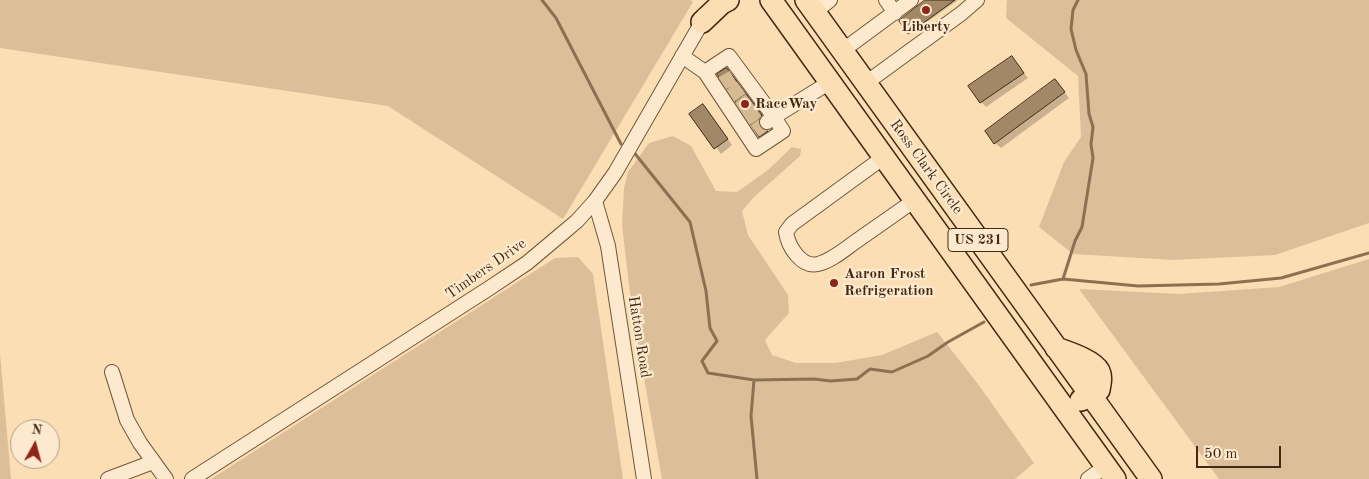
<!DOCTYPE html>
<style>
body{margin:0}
#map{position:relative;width:1369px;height:479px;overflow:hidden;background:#fcdeb4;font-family:"Old Standard TT",serif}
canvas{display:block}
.north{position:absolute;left:10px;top:419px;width:50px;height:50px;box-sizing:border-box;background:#fdeace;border:1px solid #b29d82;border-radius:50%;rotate:7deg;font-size:14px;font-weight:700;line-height:20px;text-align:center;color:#412a11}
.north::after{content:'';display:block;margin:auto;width:18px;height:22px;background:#8f2418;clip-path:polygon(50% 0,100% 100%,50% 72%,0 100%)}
.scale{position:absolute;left:1196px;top:446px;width:85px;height:22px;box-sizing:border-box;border:2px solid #412a11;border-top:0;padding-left:6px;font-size:15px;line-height:18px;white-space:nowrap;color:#412a11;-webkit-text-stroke:4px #fdeace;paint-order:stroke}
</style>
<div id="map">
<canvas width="1369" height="479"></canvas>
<div class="north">N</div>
<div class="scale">50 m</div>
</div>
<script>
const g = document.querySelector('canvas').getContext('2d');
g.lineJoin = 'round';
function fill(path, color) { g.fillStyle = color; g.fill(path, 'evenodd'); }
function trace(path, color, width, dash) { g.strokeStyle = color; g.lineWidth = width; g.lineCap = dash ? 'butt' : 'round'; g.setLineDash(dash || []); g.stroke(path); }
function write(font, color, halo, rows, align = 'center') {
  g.font = font + ' "Old Standard TT",serif'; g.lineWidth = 4.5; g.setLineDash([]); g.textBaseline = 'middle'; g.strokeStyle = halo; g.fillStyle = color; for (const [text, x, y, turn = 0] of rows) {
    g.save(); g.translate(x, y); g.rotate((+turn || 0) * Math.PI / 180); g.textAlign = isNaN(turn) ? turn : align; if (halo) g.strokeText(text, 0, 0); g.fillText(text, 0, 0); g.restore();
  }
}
fill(new Path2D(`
 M0 0H691L693 2 563 219 388 106 0 48Z
 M1007 0H1369V223L1275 255 1174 260 1073 254 1039 227 1064 162 1081 137 1078 76 1006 18Z
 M673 136 691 146 716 191 737 192 768 170 792 147 801 149 800 156 753 198 742 211 748 235 788 295 789 313 765 340 772 355 796 363H835L882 355 937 332 978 384 1034 463 1015 479H662L632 310 622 225 624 188 628 172 649 143Z
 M578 257 593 274 623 479H211L555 258Z
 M1369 259V479H1219L1079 289 1178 294 1279 287Z
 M0 353 11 479H0Z`), '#dcbf98');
fill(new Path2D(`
 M929 0H958L910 34 909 33Z
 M1012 57 1028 78 986 107 981 102Z
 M728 71 762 117 760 121 761 129 768 133 761 137Z
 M1055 80 1069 98 1001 148 995 143Z
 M708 111 732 145 721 154 691 114Z`), '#0003');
trace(new Path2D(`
 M542 0 556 18 621 144
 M632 150 690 222 706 291 710 328 717 341 702 361 708 373 754 380 814 379 831 381 857 379 870 369 892 372 928 356 948 342 984 322
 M1063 279 1075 241 1082 227 1093 158 1091 144 1093 127 1089 114 1086 74 1076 50 1071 29 1073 10 1078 0
 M1031 285 1063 279 1138 286 1219 284 1281 278 1369 253
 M754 380 751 416 757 479`), '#8b7152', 3);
const building = new Path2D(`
 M925 0H955L908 34 899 21Z
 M1012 56 1024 73 980 103 968 86Z
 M727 68 762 115 759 119 760 127 763 130 768 131 759 137 717 74Z
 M1055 79 1065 92 994 144 985 131Z
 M703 104 728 139 714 149 689 114Z`);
fill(building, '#a28866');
trace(building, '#412a11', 1);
trace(new Path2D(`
 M721 84 735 76
 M730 96 742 87
 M739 109 751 99
 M746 119 759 110
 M755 131 767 122`), '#d7ba93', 14, [14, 7]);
const minor = new Path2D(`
 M886 0 895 13
 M815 12 830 0
 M842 51 911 0
 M682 56 705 72 729 56 774 117 830 82
 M705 72 756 149 783 131 774 117 767 122
 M866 83 962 13 977 0
 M884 157 792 224 786 232C788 246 801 268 818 264 831 261 844 250 855 242 875 228 895 214 915 200
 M595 201 608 246 644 479
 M112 372 127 420 140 443 166 479
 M108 479 153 462
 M192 479 488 289 527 263 558 237 577 221 595 201 615 173 702 22 704 15
 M1088 479 1106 466`);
const highway = new Path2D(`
 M771 0 1115 479
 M806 0 1151 479
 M702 22 722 3 728 0
 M1056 348C1067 352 1093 360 1099 371 1102 377 1100 384 1099 390L1091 396 1081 400`);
trace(minor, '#70573a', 16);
trace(highway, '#412a11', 24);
trace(minor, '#fdeace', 14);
trace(highway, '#fcdeb4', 21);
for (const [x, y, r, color] of [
 [926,10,5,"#8f2418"],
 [745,104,5,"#8f2418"],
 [834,283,5,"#8f2418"]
]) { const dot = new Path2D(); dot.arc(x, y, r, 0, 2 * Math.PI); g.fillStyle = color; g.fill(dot); trace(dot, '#fdeace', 2); }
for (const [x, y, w] of [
 [978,240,60]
]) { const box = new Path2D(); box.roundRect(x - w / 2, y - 11.5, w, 23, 4); g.fillStyle = '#fdeace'; g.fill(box); trace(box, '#412a11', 1); }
write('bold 14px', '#412a11', null, [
 ["US 231",978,240]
]);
write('bold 15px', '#412a11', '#fdeace', [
 ["Liberty",926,27,"center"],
 ["RaceWay",755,104],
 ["Aaron Frost",844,274],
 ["Refrigeration",844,291]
], 'left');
write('15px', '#412a11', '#fdeace', [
 ["Ross Clark Circle",926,167,54],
 ["Timbers Drive",486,269,-35],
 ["Hatton Road",639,337,81]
]);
</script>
